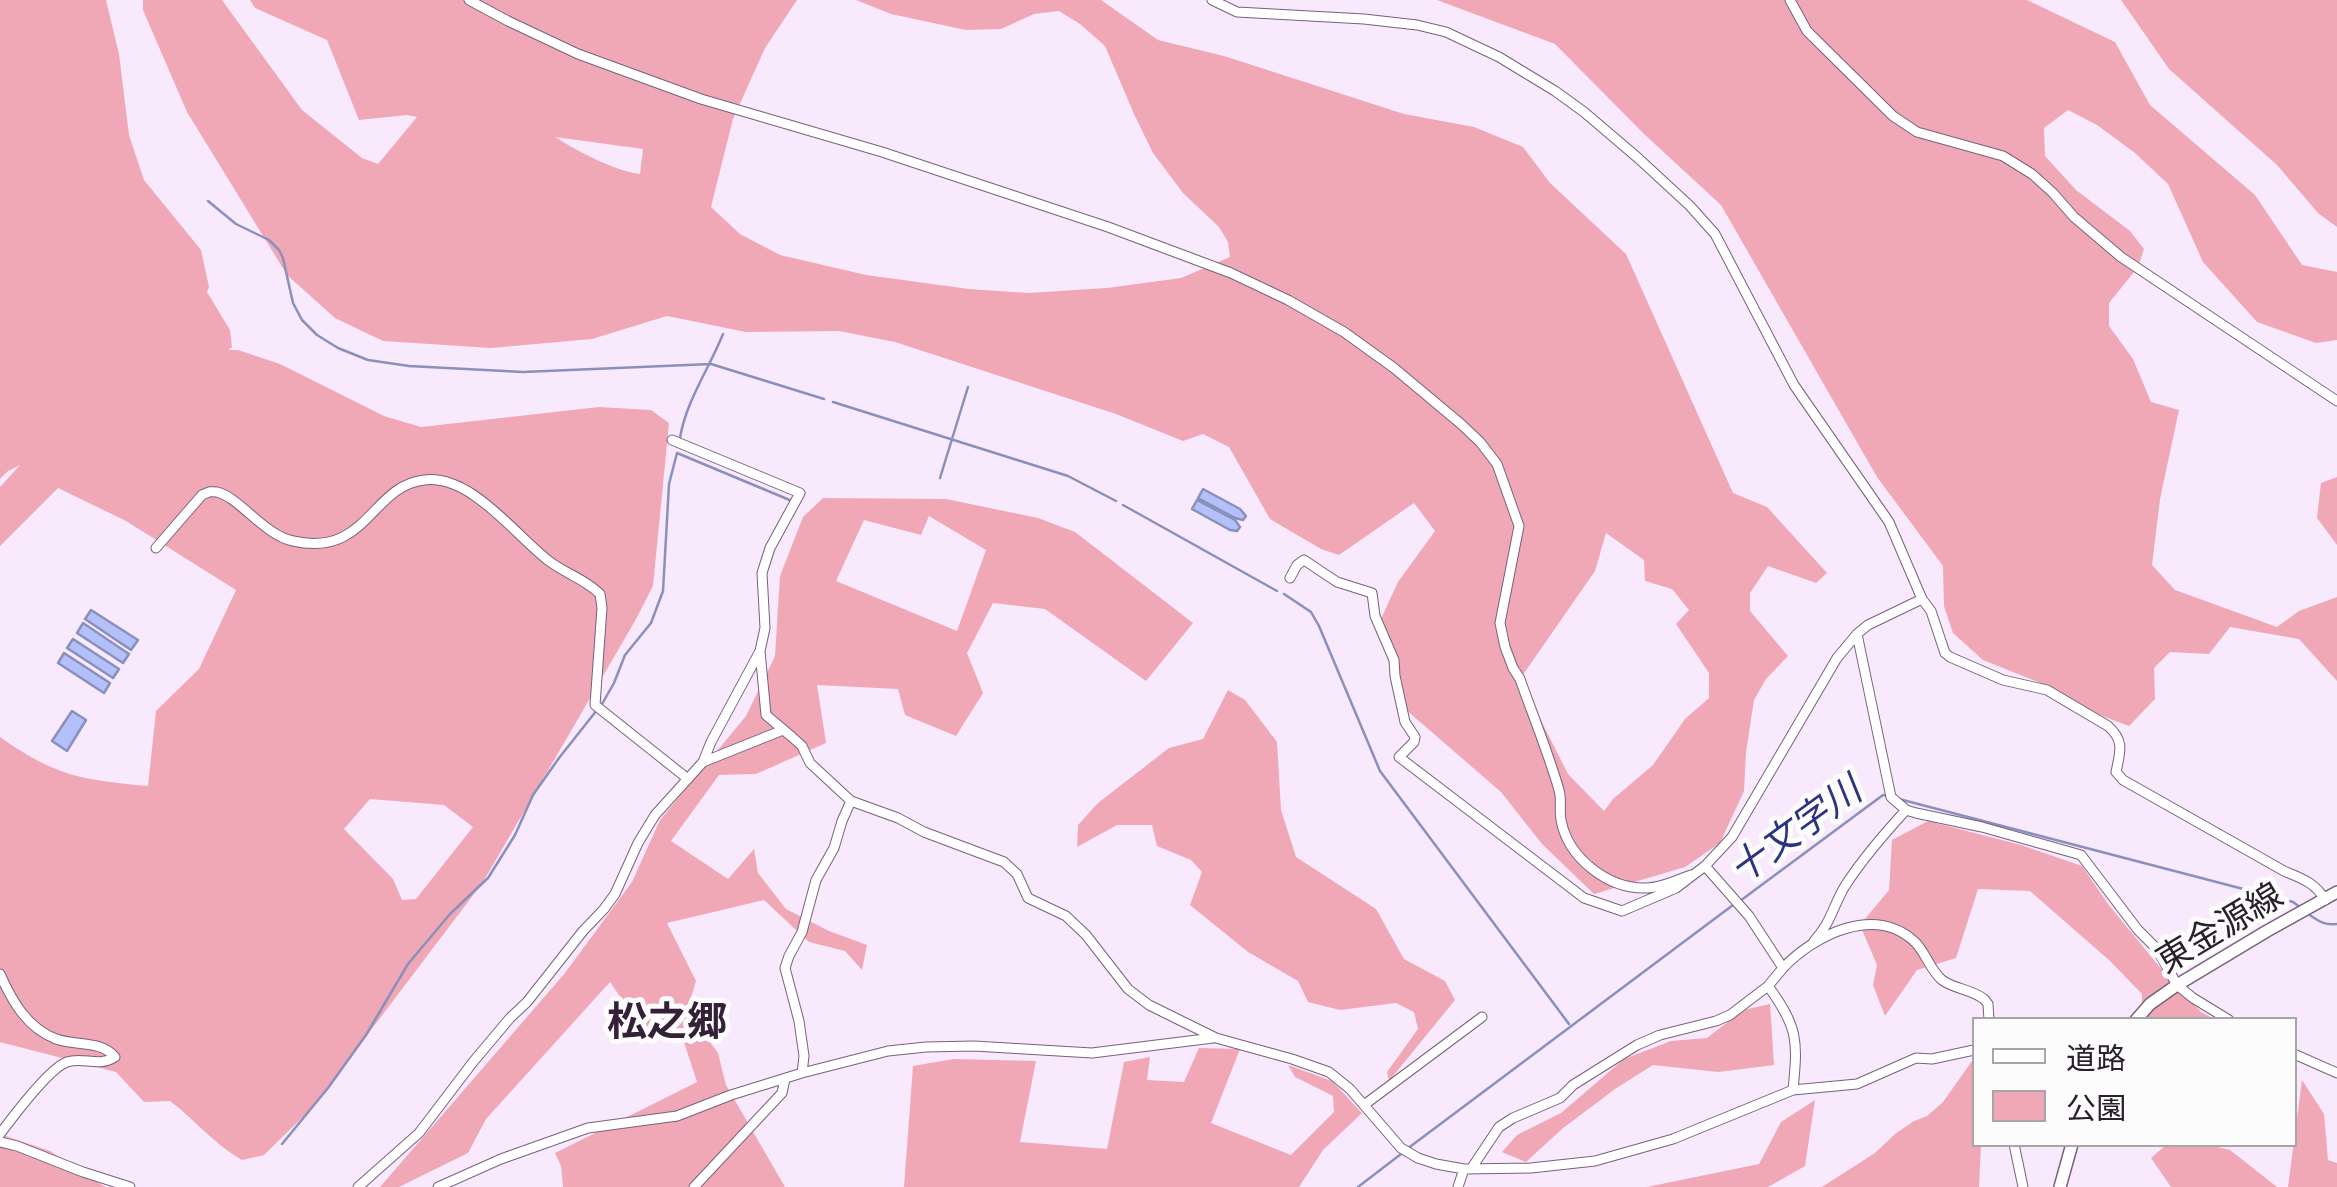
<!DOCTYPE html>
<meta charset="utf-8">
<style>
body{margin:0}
#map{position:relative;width:2337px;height:1187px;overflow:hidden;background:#f8e9fc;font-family:Inter,"Noto Sans JP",sans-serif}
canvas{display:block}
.legend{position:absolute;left:1972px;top:1017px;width:325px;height:130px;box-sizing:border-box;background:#fcfcfc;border:2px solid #a8a4a8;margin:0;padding:12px 18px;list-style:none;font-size:30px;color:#29202b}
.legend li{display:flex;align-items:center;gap:20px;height:50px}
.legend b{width:50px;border:2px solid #a8a4a8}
</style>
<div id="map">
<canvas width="2337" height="1187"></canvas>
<ul class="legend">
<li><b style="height:12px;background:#fff"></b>道路</li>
<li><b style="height:28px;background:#f0a8b7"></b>公園</li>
</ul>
</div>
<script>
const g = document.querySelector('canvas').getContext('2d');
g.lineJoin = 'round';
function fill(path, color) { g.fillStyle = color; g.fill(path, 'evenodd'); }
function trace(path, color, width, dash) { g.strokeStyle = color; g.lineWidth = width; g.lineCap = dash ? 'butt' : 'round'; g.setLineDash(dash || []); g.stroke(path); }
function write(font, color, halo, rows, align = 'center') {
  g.font = font + ' Inter,"Noto Sans JP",sans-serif'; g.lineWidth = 10; g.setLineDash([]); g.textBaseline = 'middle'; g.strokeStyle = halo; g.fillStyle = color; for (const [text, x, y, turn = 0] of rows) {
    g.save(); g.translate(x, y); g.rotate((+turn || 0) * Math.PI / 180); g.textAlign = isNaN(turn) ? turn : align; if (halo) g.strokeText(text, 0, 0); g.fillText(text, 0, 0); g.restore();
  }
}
fill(new Path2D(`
 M0 0H106L119 54 129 135 144 180 201 250 209 287 207 292 230 330 232 347 228 350H238L280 364 384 416 421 427 599 407 651 410 669 423 653 586 635 621 483 882 312 1108 264 1155 242 1160C214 1144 195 1120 170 1101L144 1102 116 1072 0 1042V737C55 776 82 780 148 786L156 711 199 669 236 590 126 521 58 488 0 546V487L20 465 8 471 0 479ZM370 799 444 805 473 827 416 899 402 900 393 879 344 829Z
 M143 0H222L302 110 362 158 378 164 417 117 407 115 359 120 327 40 255 8 250 0H797L765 48 733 119 711 207 740 234 780 255 866 275 969 289 1028 293 1107 288 1181 278 1230 257 1228 242 1219 227 1183 193 1153 153 1134 114 1105 46 1080 24 1059 11 1034 14 1001 29 966 30 891 14 856 0H1101L1158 40 1224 56 1404 114 1474 127 1523 147 1550 183 1626 254 1733 493 1767 507 1827 573 1816 583 1768 566 1750 593V611L1788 656 1766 679 1754 700 1746 752 1744 791 1720 843 1685 867 1594 894 1542 844 1501 792 1405 709 1380 621 1398 582 1435 531 1414 503 1339 555 1321 549 1270 519 1229 447 1203 434 1183 441 1116 414 895 342 839 331 746 332 667 316 592 339 491 348 383 341 335 318 287 275 187 112 143 10ZM555 137 643 149 640 174C613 170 579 152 555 137ZM1606 533 1644 560 1645 581 1672 589 1689 610 1676 624 1709 673V698L1685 719 1653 765 1613 799 1604 811 1568 774 1520 679 1595 571Z
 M1437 0H2027L2115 42 2150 105 2255 195 2302 265 2337 272V340L2316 343 2257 322 2203 262 2168 184 2135 153 2097 125 2068 110 2044 128 2045 156 2076 190 2130 231 2144 249 2138 267 2109 303V326L2133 359 2151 402 2179 410 2160 499 2152 565 2175 590 2277 627 2299 611 2337 597V681L2299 639 2230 627 2209 654 2170 652 2154 668 2155 699 2129 726 2089 711 2038 682 1983 660 1953 633 1944 606 1943 566 1877 477 1721 205 1644 134 1555 44Z
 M2121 0H2337V227L2318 213 2277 165 2169 69Z
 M2337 477V545L2317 518 2321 483Z
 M823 498 946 499 1038 518 1075 532 1193 623 1146 681 1045 609 993 603 967 653 983 693 956 736 905 715 898 689 817 685 826 743 756 774 719 775 671 841 728 879 754 849 758 873 786 909 829 931 867 945 862 970 845 951 809 942 764 900 667 923 696 981 687 1010 718 1053 726 1085 785 1187H563L561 1166 555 1153 697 1082 681 1033 650 1040 610 982 486 1119 468 1153 399 1187H380L565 973 632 882 660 820 746 716 775 656 780 576 803 517ZM929 516 986 550 957 631 836 581 864 520 921 535Z
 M1228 690 1245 700 1277 742 1281 810 1296 857 1376 909 1404 959 1445 981 1455 1000 1389 1081 1387 1072 1418 1029 1414 1012 1396 1003 1340 1010 1308 1002 1298 981 1248 952 1190 905 1202 872 1191 860 1157 846 1152 825H1117L1077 847 1078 825 1098 803 1169 748 1203 739Z
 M1928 821 2021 845 2082 866 2108 904 2158 965 2201 1012 2214 1019H2142V994L2110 961 2030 891 1978 889 1956 958 1917 970 1885 1016 1873 985 1877 965 1860 925 1889 890 1892 840Z
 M1770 1004 1774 1065 1718 1072 1653 1065 1615 1089 1562 1129 1526 1162 1502 1152 1517 1135 1561 1113 1624 1059 1671 1041 1707 1038 1743 1010Z
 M1199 1048 1240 1049 1211 1123 1291 1155 1334 1112 1333 1096 1295 1077 1288 1065 1332 1081 1362 1113 1323 1150 1299 1187H904L913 1066 954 1059 1036 1061 1020 1142 1107 1149 1124 1062 1150 1057 1147 1080 1184 1082Z
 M1972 1061 1974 1064V1144L1981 1145 1979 1187H1822L1875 1153 1895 1134 1914 1121 1927 1116 1943 1102Z
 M2302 1080 2324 1114 2328 1160 2337 1163V1187H2288Z
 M1815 1100 1805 1166 1768 1187H1647L1759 1164 1781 1122Z
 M0 1134 50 1151 105 1187H0Z
 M2166 1145H2209L2230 1150 2277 1187H2171L2151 1158Z`), '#f0a8b7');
const water = new Path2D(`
 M1203 489 1240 509 1246 516 1243 520 1235 518 1198 498Z
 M1197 500 1235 520 1240 527 1237 531 1230 530 1192 509Z
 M91 610 138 640 131 650 85 619Z
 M83 623 129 654 123 663 77 633Z
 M73 639 119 669 113 678 67 648Z
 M64 653 110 683 104 693 58 663Z
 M72 711 86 720 67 751 52 741Z`);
fill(water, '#b3c0fa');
trace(water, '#8a90bc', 2.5);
trace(new Path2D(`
 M208 201 236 224 269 240 279 250 283 258 293 303 302 320 317 335 338 348 368 360 409 366 523 372 711 364 824 399
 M833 402 1068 476 1116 501
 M680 438C686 401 709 369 723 334
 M940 478 968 387
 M1123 505 1277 591
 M1284 594 1311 612 1319 626 1380 771 1569 1024
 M602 704 614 683 625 655 651 623 663 591 669 484 677 453 792 501
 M1899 799 2293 902 2301 908
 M1740 901 1883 795 1887 796
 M2307 913C2317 920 2324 926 2337 924
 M282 1144 328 1088 366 1035 408 964 450 914 488 878 515 835 533 795 559 758 597 710
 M1407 1149 1733 905
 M1358 1187 1401 1154`), '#8a90bc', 2.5);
const minor = new Path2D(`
 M469 0 508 21 578 54 701 99 882 152 1108 227 1231 273 1288 300 1344 332 1394 368 1461 424 1480 442 1497 464 1519 526 1500 623 1505 647 1513 668 1520 679C1533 716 1548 752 1559 790 1562 800 1559 810 1561 820 1568 858 1608 889 1646 888 1661 888 1677 880 1691 875
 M1212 0 1237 12 1364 19 1417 25 1446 32 1499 57 1555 91 1584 112 1638 158 1690 206 1715 234 1794 385 1889 522 1922 599 1931 611 1945 653 1950 657 2003 680 2047 690 2108 726C2125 741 2120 752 2116 772L2123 780 2284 871C2301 878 2316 883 2325 900
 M1790 0 1807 31 1893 116 1917 132 2003 156 2032 174 2053 193 2074 217 2121 257 2337 401
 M672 440 800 493 770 548 762 573 765 628 760 651 766 715 792 737 802 746 810 763 851 801 898 818 924 832 1004 862 1017 874 1028 898 1066 916 1086 935 1128 989 1149 1005 1216 1038 1292 1059 1329 1072 1350 1089 1401 1148 1418 1158 1436 1164 1464 1169 1531 1168 1595 1161 1673 1139 1793 1090 1857 1084 1916 1058 1932 1059 1974 1050
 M156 548 202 495C209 492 209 491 217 492 239 497 264 535 293 541 367 558 371 486 424 480 471 474 515 535 549 561 566 574 585 579 600 594L602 608 595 705 688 779
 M1290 578 1297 565 1304 560 1337 582 1372 593 1375 616 1394 660 1395 676 1405 722 1415 737 1414 742 1399 757 1584 898 1622 911 1676 888 1705 866 1732 837 1837 658 1857 634 1868 625 1922 599
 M1857 634 1891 797 1906 810 1916 813 1982 827 2081 855 2138 930 2157 949 2177 985 2193 998 2229 1020
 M703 762 783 730
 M1705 866 1749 916 1783 968C1814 935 1876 904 1915 942 1926 953 1930 970 1942 980 1954 989 1971 989 1984 999L1988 1004 1989 1020
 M1814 941C1831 923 1833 906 1845 886 1863 858 1884 834 1906 810
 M0 974C12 1001 27 1028 56 1039 75 1046 101 1040 115 1057 97 1068 84 1056 67 1062 49 1068 12 1118 0 1134
 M1768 986C1798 1027 1798 1040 1793 1090
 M2294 1054 2337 1073
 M802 1073 804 1056 799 1021 785 968 789 956 802 932 816 880 834 848 842 821 851 801
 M1364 1105 1482 1017
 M0 1142 17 1146 83 1172 130 1187
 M2014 1144 2023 1187
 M1471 1169 1499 1127 1513 1118 1560 1098 1573 1085 1637 1045 1660 1035 1716 1021 1730 1015 1768 986 1783 968
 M358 1187 419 1133 473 1062 510 1018 527 1002 583 931 604 909 615 894 638 843 655 815 703 762 711 742 760 651
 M438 1187 501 1159 588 1128 677 1116 731 1095 802 1073 888 1051 926 1047 974 1046 1092 1053 1213 1038
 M694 1187 782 1093 785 1079
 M1458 1187 1464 1169`);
const major = new Path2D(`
 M2136 1020 2150 1004 2177 985 2267 931 2337 892
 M2060 1187 2072 1144`);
trace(minor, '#77617c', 11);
trace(major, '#77617c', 14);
trace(minor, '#fff', 9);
trace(major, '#fff', 11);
write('35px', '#29202b', '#fcfcfc', [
 ["東金源線",2220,929,-31]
]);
write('italic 38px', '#2d3383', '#fcfcfc', [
 ["十文字川",1796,831,-36]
]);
write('bold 40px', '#342138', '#fcfcfc', [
 ["松之郷",667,1023]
]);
</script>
